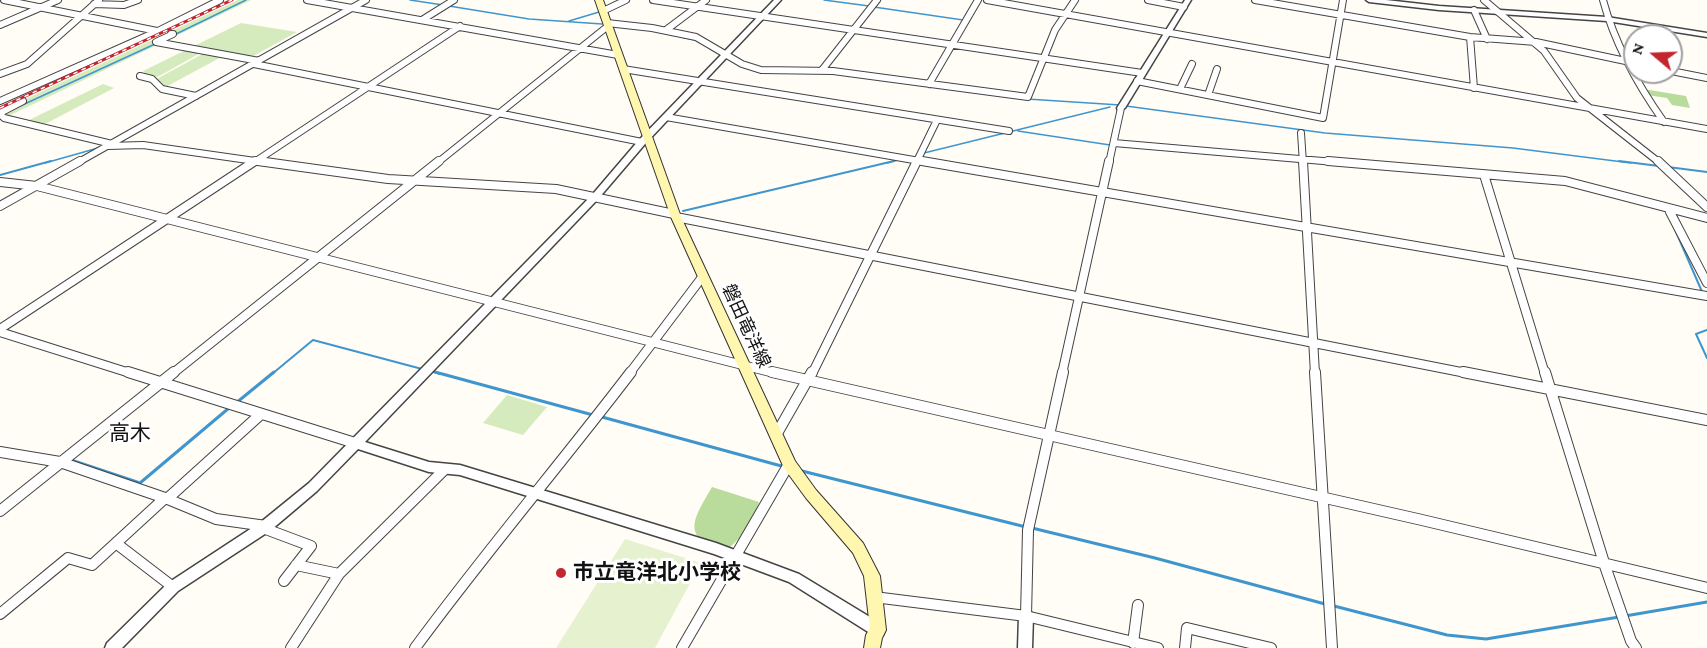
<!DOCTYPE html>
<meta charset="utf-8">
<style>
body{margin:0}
#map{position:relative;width:1707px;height:648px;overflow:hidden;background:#fffdf5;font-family:"Crimson Pro",serif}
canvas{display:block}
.north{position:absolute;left:1623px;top:24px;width:60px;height:60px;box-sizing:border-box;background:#fff;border:2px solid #a0a0a0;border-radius:50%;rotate:289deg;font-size:16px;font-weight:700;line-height:24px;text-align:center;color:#111}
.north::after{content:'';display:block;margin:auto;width:21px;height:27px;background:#c4262e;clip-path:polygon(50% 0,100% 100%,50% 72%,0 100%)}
</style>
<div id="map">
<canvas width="1707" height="648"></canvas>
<div class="north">N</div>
</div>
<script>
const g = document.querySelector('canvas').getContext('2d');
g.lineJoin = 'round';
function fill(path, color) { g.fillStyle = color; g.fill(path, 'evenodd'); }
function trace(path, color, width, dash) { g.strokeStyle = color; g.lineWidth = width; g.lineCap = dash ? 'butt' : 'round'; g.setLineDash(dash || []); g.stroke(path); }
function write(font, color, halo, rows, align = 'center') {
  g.font = font + ' "Crimson Pro","Noto Sans JP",serif'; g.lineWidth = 6; g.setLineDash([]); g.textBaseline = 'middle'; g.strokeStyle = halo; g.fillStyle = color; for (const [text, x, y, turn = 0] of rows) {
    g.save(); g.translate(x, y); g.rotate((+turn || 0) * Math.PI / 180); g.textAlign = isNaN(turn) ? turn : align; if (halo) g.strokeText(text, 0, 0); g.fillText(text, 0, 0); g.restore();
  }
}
fill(new Path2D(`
 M238 0H251L0 120V111Z
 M241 23 297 32 248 59 225 55 162 89 153 81 206 52 204 51 152 80 143 71Z
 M103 84 114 88 43 125 27 121Z
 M507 395 547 407 523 435 483 423Z`), '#d5ebbd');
fill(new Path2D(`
 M1643 89 1686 96 1690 108 1672 105 1667 98 1647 95Z
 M712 487 759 502 752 526 725 552C680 537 693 520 712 487Z`), '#b9dc9c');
fill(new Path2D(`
 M625 539 701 563 655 648H556Z`), '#e6f2cf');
trace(new Path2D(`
 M410 0 443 5
 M824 0 869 6
 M449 6 529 19 602 24
 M874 7 963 20 971 6
 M569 21 599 12
 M174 35 246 0
 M681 37 695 40
 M1027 99 1120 105
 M1126 106 1325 133 1513 148 1631 163
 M5 113 155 44
 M1018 131 1110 145
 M1119 146 1221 155
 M924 153 1110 107
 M45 163 98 148
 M887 163 898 160`), '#3f96cf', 1.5);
trace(new Path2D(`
 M1619 161 1659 166
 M1668 167 1707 172
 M0 175 51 161
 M683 211 894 161
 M1673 225 1703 294
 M1707 330 1696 334 1707 358
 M431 371 440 374
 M272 374 313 340 422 369`), '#3f96cf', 2);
trace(new Path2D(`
 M435 372 593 415
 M236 403 274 372
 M602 417 785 467
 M71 460 140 483 229 408
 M802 471 1026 527
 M1032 528 1155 558 1325 604
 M1334 606 1447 635 1486 639 1619 617
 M1625 616 1707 602`), '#3f96cf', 3);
const minorFar2 = new Path2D(`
 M4 0 157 31
 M307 0 618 55
 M653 0 1142 73
 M987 0 1707 129
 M1148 0 1184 7
 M1255 0 1470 37 1536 42 1635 63
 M1484 0 1544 51 1577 98 1660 163
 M1603 0C1615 45 1637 84 1664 122
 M94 4 124 5 138 0
 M1474 10 1487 39
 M603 11 626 0
 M422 20 454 0
 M607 23 652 28 696 37 742 64 761 70 833 71 1028 97 1055 30 1075 0
 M0 25 58 0
 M666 30 706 0
 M171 34H173L156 42 259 61
 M1470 37 1474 88
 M254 64 642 142
 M623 69 1009 131
 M822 70 877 0
 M1671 71 1707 78
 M0 74 27 64 99 0
 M140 76 152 79 162 89 196 96
 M1137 81 1323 118 1343 0
 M929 84 978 0
 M1180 89 1192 64
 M1208 95 1217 69
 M0 101 158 31 220 0
 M0 113 23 101
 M0 114 4 118 112 144
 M666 117 931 163
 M1301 133 1303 163
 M1114 143 1346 163
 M108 146 143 145 269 163
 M77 163 366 0
 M253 163 460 26
 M437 163 608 26
 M916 163 937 120
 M1109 163 1121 108`);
const minorFar1 = new Path2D(`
 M258 161 388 179 556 189 674 214
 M922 161 1707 296
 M1303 161 1315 374
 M1328 161 1565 181 1707 218
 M1658 161 1707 207
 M1485 178 1545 374
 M0 182 37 186 778 374
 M0 206 80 161
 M1670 212 1707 283
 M676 217 1471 374
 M0 329 255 161
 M0 332 133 374
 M172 374 439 161
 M629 374 703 276
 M812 374 917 161
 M1062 374 1109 161`);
const minor = new Path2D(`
 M128 372 355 443
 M772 372 1422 520 1707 588
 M1315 372 1332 648
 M1463 372 1707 420
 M1545 372 1605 566 1631 641 1636 648
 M776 435 812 372
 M0 452 60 462 165 498 216 519 266 526
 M167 499 261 414
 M0 511 174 372
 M263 528 311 546 284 581
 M117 544 173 587
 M296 565 339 574
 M874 597 1026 616 1158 648
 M0 614 68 558 92 565 165 498
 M1026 616 1028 530 1063 372
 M1133 643 1138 605
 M291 648 339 574 444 470
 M415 648C484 554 560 465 631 372
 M682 648 789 464
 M1185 648 1187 628 1271 648`);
const tertiary = new Path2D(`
 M774 0H781L645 144 598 199 365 442 429 462 460 465 716 543 799 574 883 625 885 630 883 635 878 636 873 635 789 582 714 554 460 475 429 472 358 449 317 491 271 530 178 591 122 648H105L107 643 168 583 261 522 309 483 592 195 639 140Z
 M1185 0H1191L1125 108 1121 110H1118L1117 108Z
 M1366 0H1386L1439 6 1607 17 1707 33V37L1607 21 1439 10 1369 2Z
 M1026 610 1031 612 1033 616 1032 648H1018L1019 616 1021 612Z`);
const secondary = new Path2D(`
 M595 0H603L681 217 795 461 816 490 863 543 880 576 886 630 882 638 880 648H864L866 635 870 628 864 576 853 553 806 498 784 468 671 217Z`);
trace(minorFar2, '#444', 8);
trace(minorFar1, '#444', 10);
trace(minor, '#444', 12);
trace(tertiary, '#444', 3);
trace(secondary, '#333', 2);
trace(minorFar2, '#fff', 6);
trace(minorFar1, '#fff', 8);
trace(minor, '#fff', 10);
fill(tertiary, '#fff');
fill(secondary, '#fff6b0');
const rail = new Path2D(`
 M0 108 232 0`);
trace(rail, '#c4262e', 3);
trace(rail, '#fff', 1.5, [4.5]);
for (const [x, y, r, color] of [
 [561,573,6,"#c4262e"]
]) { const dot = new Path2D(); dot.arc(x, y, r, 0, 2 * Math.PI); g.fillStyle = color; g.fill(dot); trace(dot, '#fff', 2); }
write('18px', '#111', '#fff', [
 ["磐田竜洋線",746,326,65]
]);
write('21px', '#111', '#fff', [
 ["高木",130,434]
]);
write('bold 21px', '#111', '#fff', [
 ["市立竜洋北小学校",573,573]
], 'left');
</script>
